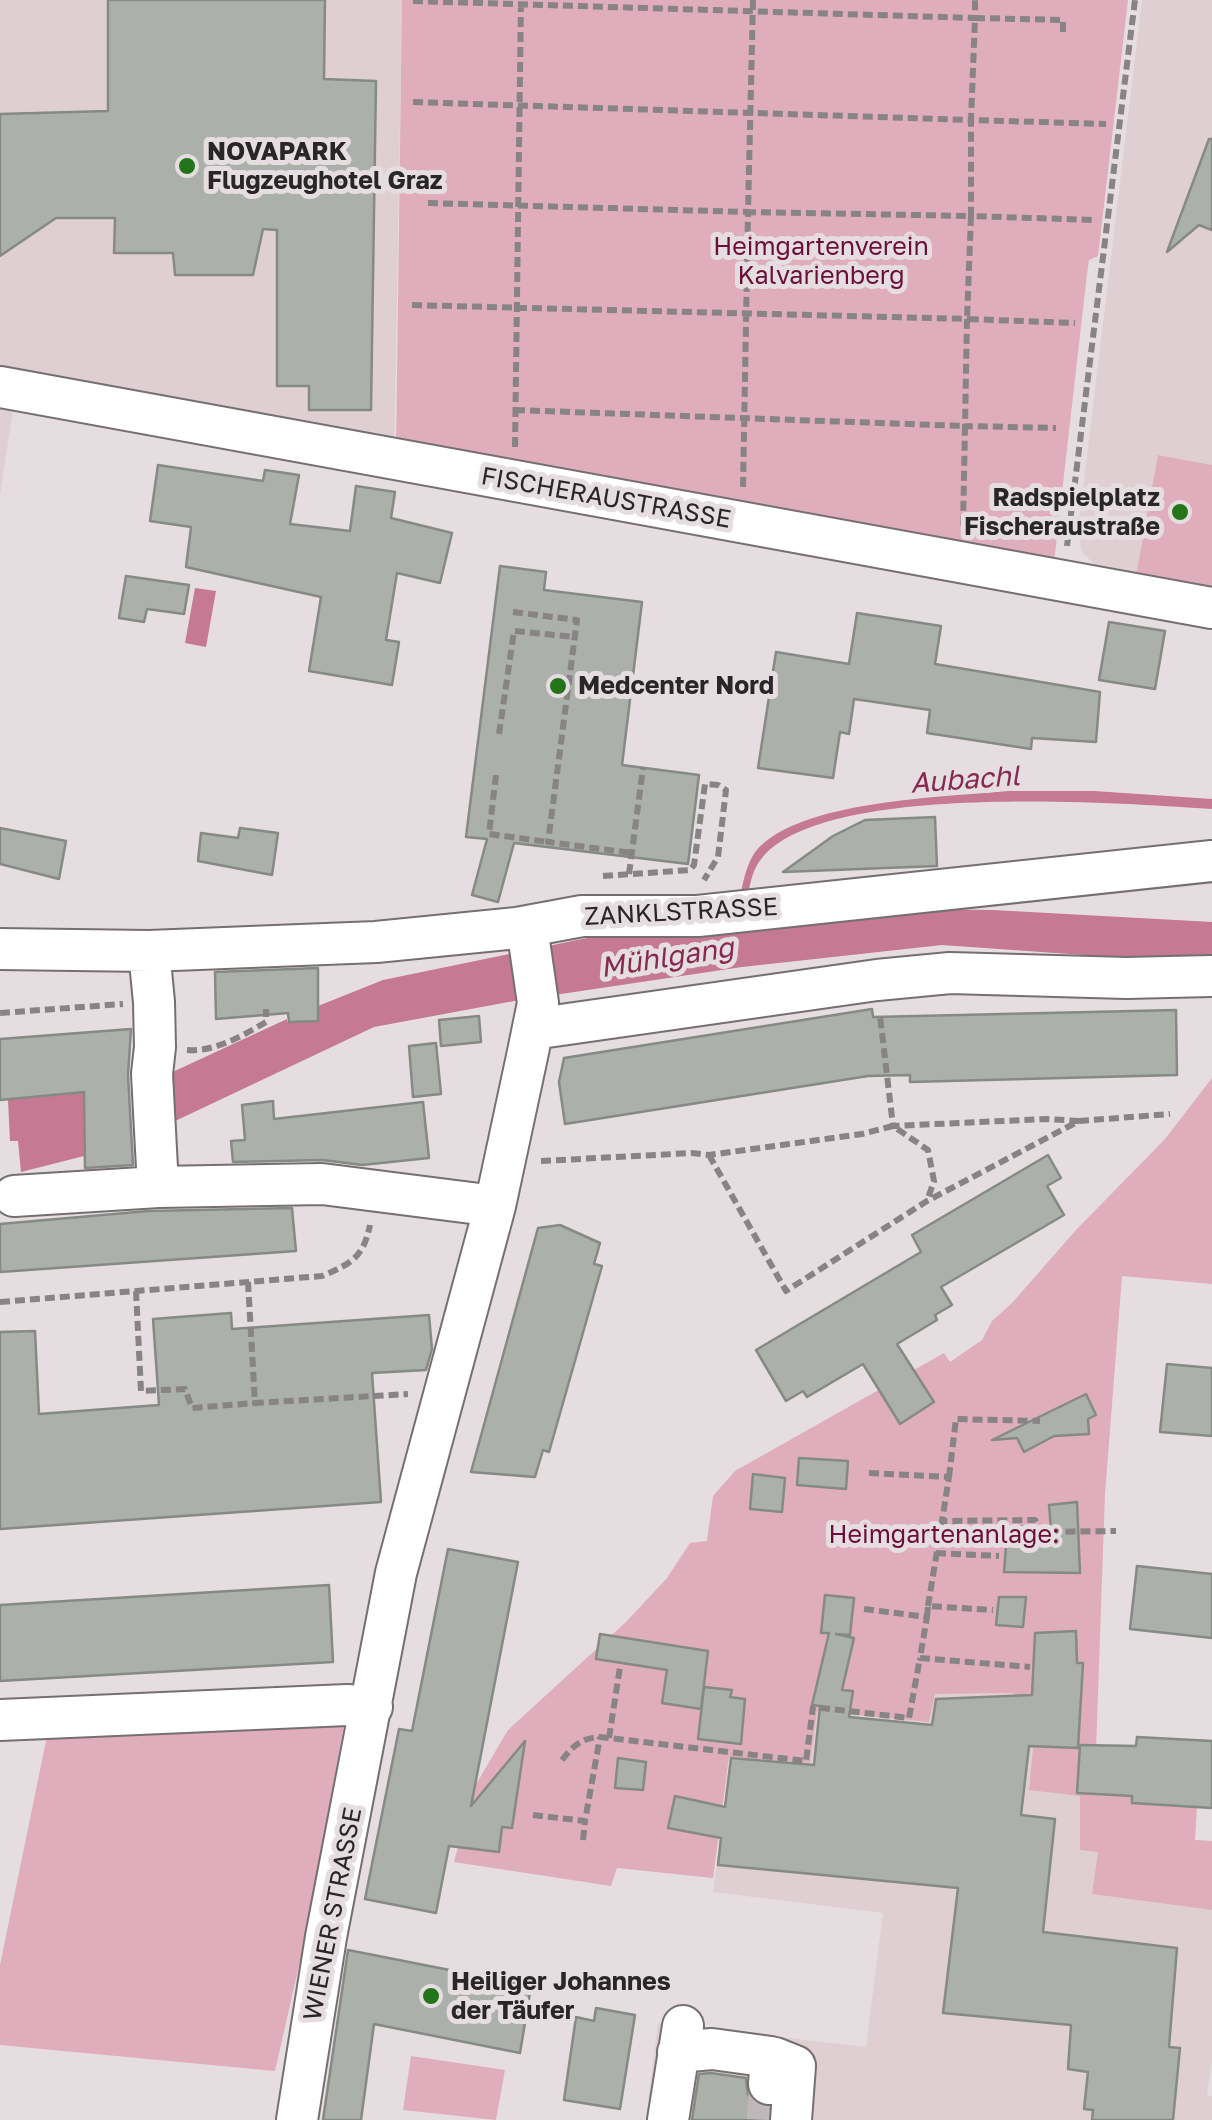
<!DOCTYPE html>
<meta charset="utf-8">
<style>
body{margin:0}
canvas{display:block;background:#e5dddf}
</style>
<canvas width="1212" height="2120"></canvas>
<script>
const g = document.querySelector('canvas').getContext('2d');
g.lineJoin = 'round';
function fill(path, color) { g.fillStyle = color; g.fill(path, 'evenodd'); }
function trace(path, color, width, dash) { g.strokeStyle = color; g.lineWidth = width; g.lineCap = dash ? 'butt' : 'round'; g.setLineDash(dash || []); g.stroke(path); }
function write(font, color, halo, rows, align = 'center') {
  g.font = font + ' "Golos Text",sans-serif'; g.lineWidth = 10; g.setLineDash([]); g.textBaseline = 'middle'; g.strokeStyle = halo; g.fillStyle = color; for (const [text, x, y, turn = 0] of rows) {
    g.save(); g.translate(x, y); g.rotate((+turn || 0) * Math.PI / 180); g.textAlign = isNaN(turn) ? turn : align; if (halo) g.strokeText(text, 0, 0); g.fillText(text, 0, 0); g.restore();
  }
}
fill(new Path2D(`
 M0 0H402L394 469 13 410 0 495Z
 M1142 0H1212V465L1158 455 1135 581 1111 575 1094 564 1082 552 1078 531Z
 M1014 1693 1034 1738 1080 1796V1849L1098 1852 1092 1894 1212 1910V2060L1207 2095 1212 2096V2120H646L658 2023 866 2047 883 1913 713 1892 730 1758 810 1763 816 1711 929 1722 935 1694Z`), '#dfcfd3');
fill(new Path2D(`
 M402 0H1128L1098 256 1089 260 1087 274 1053 571 396 451Z
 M1158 455 1212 465V595L1135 581Z
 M1212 1078V1284L1122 1276 1105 1494 1095 1779H1133L1132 1803 1197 1807 1195 1840 1212 1841V1910L1092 1894 1098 1852 1080 1850V1796L1029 1790 1034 1738 1011 1740 1014 1693 935 1694 929 1722 817 1711 810 1763 729 1757 713 1878 617 1868 611 1886 454 1862 475 1786 508 1730 627 1621 667 1578 690 1543 707 1541 713 1496 735 1471 944 1353 950 1362 982 1340 992 1321 1012 1303 1076 1230 1165 1139Z
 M345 1719 305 1939 275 2071 0 2045V1965L47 1736Z
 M411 2056 505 2070 496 2120 403 2110Z`), '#dfadbc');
fill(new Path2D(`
 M195 588 216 591 206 647 185 643Z
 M1009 791H1094L1212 799V809C1118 803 824 781 762 858 749 873 748 898 745 916L910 909 993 910 1212 922V964L942 945 742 967 514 1001 374 1027 154 1131 164 1076 287 1019V1022L317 1021 318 1006 383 980 587 938 699 927 736 918C741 897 743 868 756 851 798 800 946 797 1009 791Z
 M84 1092V1156L21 1172 18 1141H10L8 1100Z`), '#c67992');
const building = new Path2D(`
 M108 0H325L324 79 376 81 371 410H309V386H277V230L263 229 253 275H175L173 253H114L115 218H56L0 256V114L108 111Z
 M1209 139H1212V230L1199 225 1167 252Z
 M158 465 263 481 265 470 299 475 290 524 350 531 356 486 395 492 391 518 452 533 440 583 397 573 386 640 399 642 392 685 309 671 321 597 186 567 191 527 150 521Z
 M500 566 546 572 544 590 642 602 622 765 699 775 688 864 514 843 498 902 472 895 487 839 466 837Z
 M126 576 189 585 184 614 147 609 144 622 119 618Z
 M857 613 941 626 935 664 1100 692 1096 742 1032 738 1031 749 927 733 930 710 854 699 849 734 840 732 833 778 758 768 776 652 849 664Z
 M1109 622 1165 631 1155 689 1099 680Z
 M935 817 937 866 783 872 833 836 865 820Z
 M0 828 66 841 59 879 0 864Z
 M240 828 278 833 272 875 198 861 201 833 238 838Z
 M318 968V1021L289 1022 288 1013 216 1019 215 972Z
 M872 1009 873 1017 1176 1010 1177 1075 910 1082V1075L868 1076 565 1124 559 1082 564 1058Z
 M479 1016 481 1042 441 1046 439 1020Z
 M131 1029 128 1075 133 1165 85 1168 84 1092 0 1100V1039Z
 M436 1043 441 1094 413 1097 409 1046Z
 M273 1101 274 1119 423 1102 429 1158 362 1165 322 1160 233 1162 231 1141 245 1140 242 1105Z
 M1048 1155 1061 1178 1047 1186 1064 1215 941 1287 952 1305 935 1315 937 1320 897 1344 934 1402 900 1424 863 1364 807 1397 803 1391 786 1401 756 1350 921 1252 912 1235Z
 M292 1208 296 1251 0 1272V1224L148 1211Z
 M560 1225 600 1243 594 1264 602 1266 549 1452 543 1450 535 1477 471 1472 538 1228Z
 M231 1313 232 1329 429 1315 432 1349 426 1370 372 1373 381 1502 0 1529V1332L35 1331 39 1414 159 1405 153 1319Z
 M1167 1364 1212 1368V1436L1160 1432Z
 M1086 1394 1096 1415 1088 1419 1089 1434 1054 1436 1024 1452 1017 1438 992 1440Z
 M799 1458 848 1461 846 1489 797 1485Z
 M753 1474 785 1478 782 1512 750 1509Z
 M1077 1502 1080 1573 1004 1572 1007 1532 1015 1533 1016 1526 1051 1529 1049 1505Z
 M448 1549 518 1562 471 1806 525 1741 512 1828 502 1827 499 1852 449 1846 436 1913 365 1899 399 1729 412 1731Z
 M1137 1566 1212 1574V1638L1130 1629Z
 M329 1585 333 1662 0 1681V1605Z
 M825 1595 854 1598 850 1635 836 1634 854 1638 842 1690 853 1691 849 1717 932 1725 936 1699 1032 1695 1035 1633 1076 1631 1077 1663H1083L1078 1748 1029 1746 1021 1815 1055 1819 1043 1932 1177 1948 1169 2047 1180 2048 1173 2120H1092L1093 2110 1084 2109 1088 2072 1068 2069 1071 2025 943 2013 958 1888 718 1865 721 1838 668 1828 675 1796 725 1807 731 1758 814 1765 820 1706 812 1705 829 1633H821Z
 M999 1597H1026L1023 1627 996 1625Z
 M600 1634 708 1651 701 1709 662 1703 667 1670 596 1659Z
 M704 1687 732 1690 730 1697 745 1699 741 1744 698 1739Z
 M1137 1737 1212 1741V1808L1132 1803V1796L1077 1793 1080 1745 1136 1746Z
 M618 1758 646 1762 643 1790 615 1788Z
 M348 1950 531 1986 520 2053 374 2024 361 2120H323Z
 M596 2008 635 2015 620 2109 564 2100 576 2017 594 2021Z
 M711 2073 746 2078 748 2095 756 2104 768 2108V2120H692L699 2074Z`);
fill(building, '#abb0ab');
trace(building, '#868a85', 2.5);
trace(new Path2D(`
 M767 2120 769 2084`), '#bfb8ba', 40, [40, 20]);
const minor = new Path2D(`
 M0 387 1212 608
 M0 949 149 951 376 942 517 928 582 916H698L1212 861
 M149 951 154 1002 155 1047 152 1074 158 1187
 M533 1029 877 980 950 973 1126 978 1212 976
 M14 1196 158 1187 322 1184 495 1206
 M0 1720 347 1705 372 1707
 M678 2052 712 2049 771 2057 769 2084
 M775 2058 795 2066 791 2120
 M297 2120 326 1937 396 1573 495 1206 528 1052 538 1003 527 927
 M668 2120 683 2026`);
trace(minor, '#766f71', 44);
trace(new Path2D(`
 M753 0 748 212 971 216 967 319 1075 323
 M413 1 975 18V0
 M1063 32V20L975 18 971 120 1106 124
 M413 102 971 120V216L1095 220
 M428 203 748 212 743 488
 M412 305 967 319 965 426 1056 428
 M515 410 965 426 963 527
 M515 447 521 0
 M1067 546 1135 0
 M513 612 577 620 548 842 632 853
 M499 734 514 631 575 637
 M496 775 489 834 548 842
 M629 874 643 768
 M603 876 690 870 694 865 705 784 718 785 726 790 718 857 704 880
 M0 1013 123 1004
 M187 1050C215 1052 242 1036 266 1022V1009
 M1079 1121 1170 1114
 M709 1155 786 1291 927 1201 1079 1121 1046 1119 893 1126 880 1016
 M541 1161 692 1153 709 1155 862 1134 893 1126 928 1150 934 1181 927 1201
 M248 1282 255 1403 408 1394
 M136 1291 141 1391 185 1389 192 1408 255 1403
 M0 1302 322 1276C352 1263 363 1258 370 1225
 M869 1473 949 1477 942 1521 1035 1520 1042 1532 1116 1531
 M949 1477 956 1419 1040 1421
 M936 1553 999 1556
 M928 1606 942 1521
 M864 1609 927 1617 920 1658 1030 1667
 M927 1617 928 1606 993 1610
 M609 1738 620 1667
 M562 1760C573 1746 581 1738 600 1737L806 1761 813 1707 909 1718 920 1658
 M533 1815 585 1821 600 1737
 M583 1840 585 1821`), '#888384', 6, [10, 5]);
trace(minor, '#fff', 40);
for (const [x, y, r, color] of [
 [187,166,10,"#24741c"],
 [1180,512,10,"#24741c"],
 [558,686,10,"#24741c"],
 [431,1996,10,"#24741c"]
]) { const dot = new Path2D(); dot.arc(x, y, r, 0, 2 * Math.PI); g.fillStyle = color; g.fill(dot); trace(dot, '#e5dddf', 4); }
write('bold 25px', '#292627', '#e5dddf', [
 ["NOVAPARK",207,152],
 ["Flugzeughotel Graz",207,181],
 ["Radspielplatz",1160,498,"right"],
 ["Fischeraustraße",1160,527,"right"],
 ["Medcenter Nord",578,686],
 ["Heiliger Johannes",451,1982],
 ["der Täufer",451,2011]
], 'left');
write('25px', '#6b0e39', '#e5dddf', [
 ["Heimgartenverein",821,247],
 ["Kalvarienberg",821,276],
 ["Heimgartenanlage:",944,1535]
]);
write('25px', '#292627', '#e5dddf', [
 ["FISCHERAUSTRASSE",606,498,10],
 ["ZANKLSTRASSE",681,912,-3],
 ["WIENER STRASSE",333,1914,-79]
]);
write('italic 28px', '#862a4f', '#e5dddf', [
 ["Aubachl",965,780,-4],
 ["Mühlgang",667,958,-9]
]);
</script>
